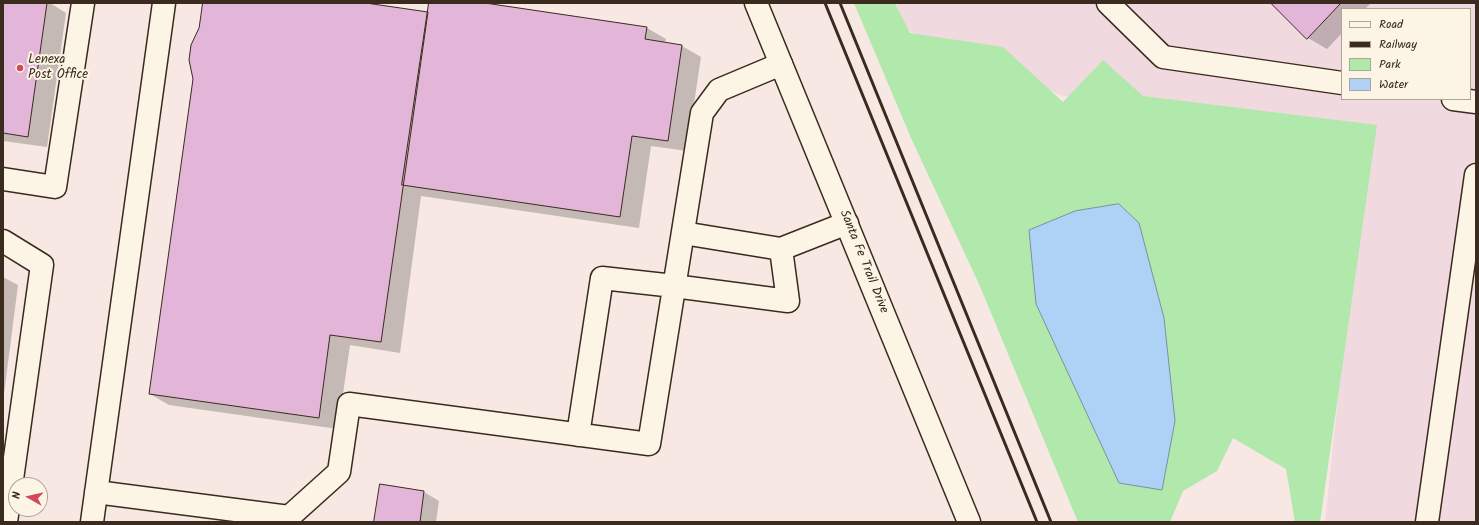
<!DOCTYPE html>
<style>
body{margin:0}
#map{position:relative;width:1479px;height:525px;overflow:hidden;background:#f7e8e3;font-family:Kalam,sans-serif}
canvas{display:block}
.frame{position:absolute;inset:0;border:4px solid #3b2a1e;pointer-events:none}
.legend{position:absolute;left:1341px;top:8px;width:130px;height:92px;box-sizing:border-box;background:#fcf5e5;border:1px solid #afa495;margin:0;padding:5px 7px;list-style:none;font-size:12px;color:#3b2a1e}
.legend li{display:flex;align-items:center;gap:8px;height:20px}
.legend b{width:20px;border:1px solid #afa495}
.north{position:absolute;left:8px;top:477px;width:40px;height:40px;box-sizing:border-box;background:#fcf5e5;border:1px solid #afa495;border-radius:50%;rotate:278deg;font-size:11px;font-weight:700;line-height:16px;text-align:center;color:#3b2a1e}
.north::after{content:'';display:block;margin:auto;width:14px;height:18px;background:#d1495b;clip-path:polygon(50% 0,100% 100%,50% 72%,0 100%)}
</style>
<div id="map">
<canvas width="1479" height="525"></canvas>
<div class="frame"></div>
<ul class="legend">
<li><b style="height:5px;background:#fcf5e5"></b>Road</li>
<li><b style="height:5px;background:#3b2a1e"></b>Railway</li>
<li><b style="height:11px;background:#b1e8ab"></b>Park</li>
<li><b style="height:11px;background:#add2f6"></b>Water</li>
</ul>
<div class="north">N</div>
</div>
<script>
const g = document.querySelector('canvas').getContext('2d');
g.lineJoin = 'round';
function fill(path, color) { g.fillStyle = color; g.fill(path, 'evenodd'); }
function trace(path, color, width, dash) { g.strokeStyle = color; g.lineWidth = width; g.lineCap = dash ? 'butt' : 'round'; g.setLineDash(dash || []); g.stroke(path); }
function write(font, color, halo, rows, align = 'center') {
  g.font = font + ' Kalam,sans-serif'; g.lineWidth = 4; g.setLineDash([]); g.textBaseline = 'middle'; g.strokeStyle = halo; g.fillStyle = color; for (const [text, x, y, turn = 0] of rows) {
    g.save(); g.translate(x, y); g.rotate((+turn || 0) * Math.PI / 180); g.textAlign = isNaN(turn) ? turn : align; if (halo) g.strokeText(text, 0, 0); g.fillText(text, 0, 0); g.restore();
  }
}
fill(new Path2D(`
 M896 3H1476V522H1325L1366 133 1063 96 907 30ZM1342 9H1470V99H1342Z`), '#f1d9e0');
fill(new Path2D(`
 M854 3H895L910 33 1003 47 1063 102 1103 60 1143 96 1377 125 1320 522H1295L1286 469 1233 438 1217 471 1183 491 1170 522H1078L979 284 911 138Z`), '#b1e8ab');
const water = new Path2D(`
 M1119 204 1139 223 1164 318 1175 421 1162 490 1119 483 1036 304 1029 230 1075 211Z`);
fill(water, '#add2f6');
trace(water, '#7f8fa0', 1);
fill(new Path2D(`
 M3 3H50L66 13 47 147 3 141Z
 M204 3H359L428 13 430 3H478L647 28 666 39 665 43 682 46 701 57 687 151 651 146 639 228 421 196 400 353 350 345 338 429 169 405 150 394Z
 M1272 3H1371L1365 9H1342V33L1327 49 1308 38Z
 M3 277 18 285 3 402Z
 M381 485 424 492 439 501 436 522H375Z`), '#0003');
const building = new Path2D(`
 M3 3H47L28 137 3 133Z
 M203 3H366L428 12 381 342 330 335 319 418 149 394 193 79 189 60 191 45 199 28Z
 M429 3H485L647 27 645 39 682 45 668 141 632 136 620 217 402 185Z
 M1271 3H1341L1307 39Z
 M380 484 424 491 420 522H374Z`);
fill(building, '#e2b5d9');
trace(building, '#3b2a1e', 1);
const minor = new Path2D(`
 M1108 3 1163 57 1342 83
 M1453 99 1476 102
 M3 179 55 187 83 3
 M683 233 781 249
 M3 241 42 265 6 522
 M578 435 602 278 674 286 788 301 781 249 847 223
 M96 492 289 517 339 472 349 404 649 444 702 113 719 90 781 64
 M92 522 164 3
 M1427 522 1476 175`);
const major = new Path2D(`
 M756 3 969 522`);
trace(minor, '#3b2a1e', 25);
trace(major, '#3b2a1e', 25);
trace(minor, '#fcf5e5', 22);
trace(major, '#fcf5e5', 22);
trace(new Path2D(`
 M825 3 1037 522
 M840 3 1051 522`), '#3b2a1e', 3);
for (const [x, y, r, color] of [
 [20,68,4,"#d1495b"]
]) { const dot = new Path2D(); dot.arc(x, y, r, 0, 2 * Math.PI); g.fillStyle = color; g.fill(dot); trace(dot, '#fcf5e5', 1.5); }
write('13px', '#3b2a1e', '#fcf5e5', [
 ["Lenexa",28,61],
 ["Post Office",28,76]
], 'left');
write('13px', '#3b2a1e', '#fcf5e5', [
 ["Santa Fe Trail Drive",863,262,68]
]);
</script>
